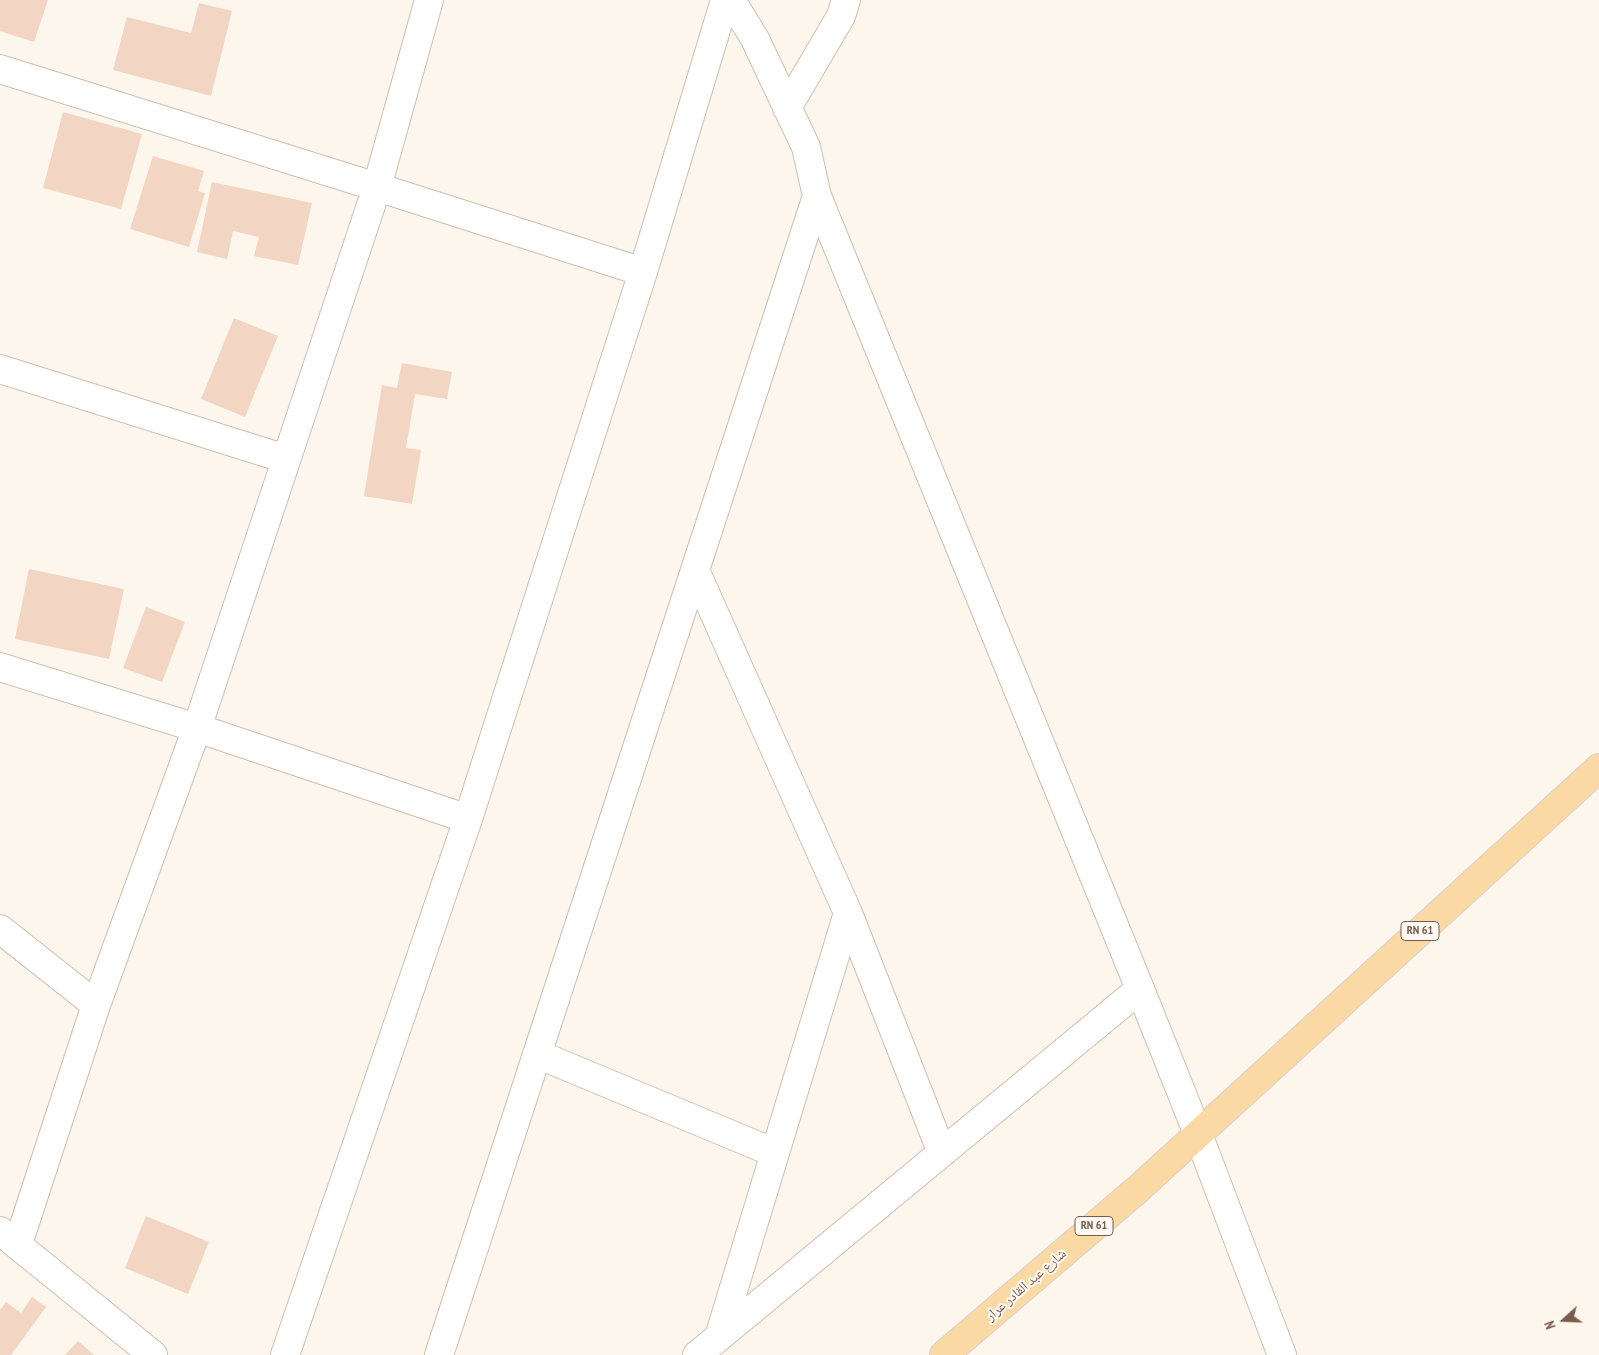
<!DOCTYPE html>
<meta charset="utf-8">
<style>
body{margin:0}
#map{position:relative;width:1599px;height:1355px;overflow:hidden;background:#fdf6ec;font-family:"PT Sans Narrow",sans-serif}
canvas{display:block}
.north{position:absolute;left:1539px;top:1295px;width:50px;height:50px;-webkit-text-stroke:4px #fffaf3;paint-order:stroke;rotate:250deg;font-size:14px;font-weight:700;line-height:20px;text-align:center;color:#7a5c4d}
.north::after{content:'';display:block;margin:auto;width:18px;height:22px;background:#7a5c4d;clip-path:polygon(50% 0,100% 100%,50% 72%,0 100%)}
</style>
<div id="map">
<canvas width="1599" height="1355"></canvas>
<div class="north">N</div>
</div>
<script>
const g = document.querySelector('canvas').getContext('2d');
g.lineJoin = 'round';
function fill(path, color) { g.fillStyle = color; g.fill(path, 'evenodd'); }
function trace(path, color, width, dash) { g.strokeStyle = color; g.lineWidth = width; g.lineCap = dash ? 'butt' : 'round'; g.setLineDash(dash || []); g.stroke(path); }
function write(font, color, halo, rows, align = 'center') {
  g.font = font + ' "PT Sans Narrow","Noto Naskh Arabic",sans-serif'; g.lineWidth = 4; g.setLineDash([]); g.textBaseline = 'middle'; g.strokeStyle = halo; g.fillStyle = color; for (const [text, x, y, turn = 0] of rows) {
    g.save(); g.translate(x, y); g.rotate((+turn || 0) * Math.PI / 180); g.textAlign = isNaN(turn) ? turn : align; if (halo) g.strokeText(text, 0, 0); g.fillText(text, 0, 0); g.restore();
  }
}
fill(new Path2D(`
 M0 0H48L34 42 0 31Z
 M199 3 232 11 211 96 113 70 127 17 191 33Z
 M63 112 142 134 121 209 43 188Z
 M153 156 204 171 198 191 205 193 189 247 130 229Z
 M212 182 312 203 298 265 254 256 259 237 233 231 227 259 197 252Z
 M234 318 278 336 245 417 201 399Z
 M402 363 452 372 447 399 415 394 406 448 421 450 412 504 364 496 382 385 397 388Z
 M29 569 124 589 109 659 15 639Z
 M146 607 185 622 162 682 123 668Z
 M146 1216 209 1242 188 1294 125 1268Z
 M32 1297 46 1307 11 1355H0V1310L6 1302 21 1313Z
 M78 1341 94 1355H65Z`), '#f3d5c3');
const minor = new Path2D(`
 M0 69 377 187 643 272
 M787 108 841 16 846 0
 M817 196 1140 989 1198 1134 1282 1355
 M0 369 286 459
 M695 570 848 913 719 1337 697 1355
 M0 667 197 728 468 819
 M848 913 942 1153
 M0 929 96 1005
 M537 1054 775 1153
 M0 1231 153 1355
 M18 1244 96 1005 197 728 377 187 429 0
 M719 1337 1140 989
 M285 1355 468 819 643 272 725 0
 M439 1355 817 196 806 147 755 39 731 0`);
const primary = new Path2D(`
 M944 1355 1138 1189 1599 768`);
trace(minor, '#d1beb0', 30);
trace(primary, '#dad1cd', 30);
trace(minor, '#fff', 28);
trace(primary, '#fbd9a5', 28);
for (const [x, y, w] of [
 [1420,931,38],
 [1094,1226,38]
]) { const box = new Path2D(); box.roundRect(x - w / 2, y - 9.5, w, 19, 4); g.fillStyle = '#fffaf3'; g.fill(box); trace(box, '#7a5c4d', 1); }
write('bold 12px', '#7a5c4d', null, [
 ["RN 61",1420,931],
 ["RN 61",1094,1226]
]);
write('14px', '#7a5c4d', '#fffaf3', [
 ["شارع عبد القادر عرار",1026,1285,-41]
]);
</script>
